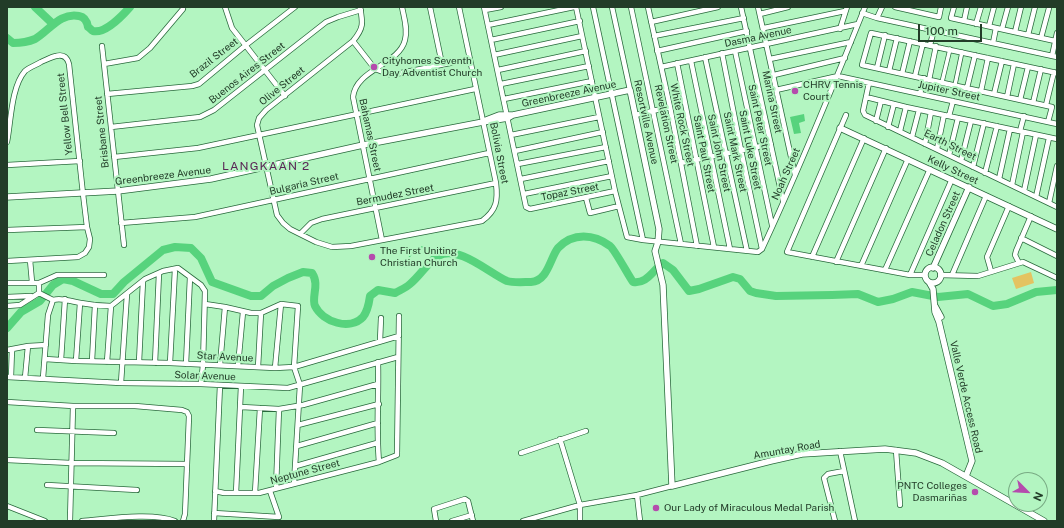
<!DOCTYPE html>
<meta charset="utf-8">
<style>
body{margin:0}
#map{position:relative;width:1064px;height:528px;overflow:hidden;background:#b3f5c1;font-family:"Public Sans",sans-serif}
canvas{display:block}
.frame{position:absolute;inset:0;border:8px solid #223c28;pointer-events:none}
.north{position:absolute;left:1008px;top:472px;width:40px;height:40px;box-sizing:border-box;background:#b3f5c1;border:1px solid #79ab84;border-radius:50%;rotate:114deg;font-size:11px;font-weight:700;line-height:16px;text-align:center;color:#223c28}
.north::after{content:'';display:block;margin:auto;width:14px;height:18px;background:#b54bad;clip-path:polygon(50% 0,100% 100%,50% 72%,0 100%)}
.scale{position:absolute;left:918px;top:24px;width:64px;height:18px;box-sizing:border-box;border:2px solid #223c28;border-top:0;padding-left:5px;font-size:12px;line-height:14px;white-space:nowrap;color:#223c28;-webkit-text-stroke:3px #b3f5c1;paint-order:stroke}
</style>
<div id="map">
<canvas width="1064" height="528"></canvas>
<div class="frame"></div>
<div class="north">N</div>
<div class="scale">100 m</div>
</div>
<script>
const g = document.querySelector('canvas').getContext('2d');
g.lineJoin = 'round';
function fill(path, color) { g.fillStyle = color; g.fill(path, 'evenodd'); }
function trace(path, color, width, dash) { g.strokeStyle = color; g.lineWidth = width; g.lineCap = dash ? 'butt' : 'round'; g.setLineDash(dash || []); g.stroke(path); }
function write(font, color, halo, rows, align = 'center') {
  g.font = font + ' "Public Sans",sans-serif'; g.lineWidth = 4; g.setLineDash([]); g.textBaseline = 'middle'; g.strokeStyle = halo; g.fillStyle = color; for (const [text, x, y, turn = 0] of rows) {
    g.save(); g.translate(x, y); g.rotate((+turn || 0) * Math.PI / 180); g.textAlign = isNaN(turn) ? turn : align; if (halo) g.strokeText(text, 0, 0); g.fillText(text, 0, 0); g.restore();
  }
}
fill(new Path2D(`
 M1031 272 1034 283 1016 289 1012 278Z`), '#e4c361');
fill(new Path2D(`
 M804 114 805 121 799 123 801 133 794 134 790 117Z`), '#57d37d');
trace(new Path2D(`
 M405 267C408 257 415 245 428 247L435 253 441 254`), '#57d37d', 1.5);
trace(new Path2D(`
 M35 7 53 24
 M7 38 13 43C21 43 28 42 35 39 49 31 60 12 79 16 85 17 87 21 88 27 90 28 91 30 93 31 105 34 123 15 130 7
 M7 328 21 312 40 301 53 285 63 279 73 281 101 294H113L124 282 163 250 175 247 191 248 201 258 212 282 251 296H261L273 286 288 278 303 272 312 273C320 285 311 297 315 306 323 322 350 331 363 317 368 311 369 303 370 296L378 290 395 293C400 290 406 288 410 284 420 276 428 262 438 256 458 244 489 273 507 281 513 283 524 282 531 282 548 281 550 258 558 248 573 232 594 234 610 246 615 250 628 275 633 282 647 284 652 271 663 263L673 270 689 291 699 289 733 277 740 279 750 291 756 293 776 296 832 295 858 294 878 302 893 299 912 292 938 297 968 294 993 306 1007 304 1036 292 1057 290`), '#57d37d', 8);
const pedestrian = new Path2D(`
 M942 82 950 49
 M955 85 962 52`);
const minor = new Path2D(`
 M225 7 232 28 285 96
 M360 7C363 23 364 28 353 41L266 110 259 118 257 125 277 215 283 223 290 229 316 242 332 247 351 246 482 221C497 210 498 200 496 183L459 7
 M430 7 442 64
 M484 7 526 207 530 209 615 191
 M576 7 615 191 627 237 643 240 758 252 762 249C799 170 832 89 865 7
 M593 7 643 240
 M612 7 630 90
 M631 7 681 244
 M648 7 670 107 697 246
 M741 7 783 201
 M758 7 795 175
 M895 7 939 17 941 7
 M954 7 951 18 1055 41
 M485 10 501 7
 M862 13 877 18 1057 57
 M760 14 788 7
 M877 18 882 7
 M964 21 967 7
 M651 22 718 7
 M976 24 981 7
 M488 25 574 7
 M989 26 994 7
 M764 28 845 11
 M840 29 847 7
 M1002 29 1008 7
 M1015 32 1021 7
 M1028 35 1035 7
 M654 36 744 18
 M1041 38 1049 8
 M491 40 580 21
 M353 41 375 69 391 75 470 59
 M993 43 996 28
 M930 45 934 30
 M102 46 124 245
 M657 51 747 31
 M735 51 772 225
 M722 53 741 150 762 249
 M494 55 582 36
 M1052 56 1057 33
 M705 57 747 251
 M770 59 851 42
 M691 61 730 249
 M677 63 714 247
 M104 64 138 58 150 48 183 9
 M661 67 858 24
 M877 68 885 35
 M498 70 586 51
 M889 71 897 38
 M902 74 910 41
 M774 75 845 58
 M915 76 923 43
 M929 80 936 46
 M869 83 863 111 865 115 1057 207
 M501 84 589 66
 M967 88 975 55
 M776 90 838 76 1057 124
 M981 91 988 58
 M107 94 192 86 199 84 246 45 295 7
 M920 94 924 78
 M994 94 1002 61
 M866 97 906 107 1057 139
 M1007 97 1014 64
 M504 99 592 81
 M1020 100 1028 67
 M1033 103 1041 69
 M1046 105 1054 72
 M635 115 670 107
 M846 115 787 252 910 275H925
 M949 116 953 101
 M876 121 881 101
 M1048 122 1052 107 862 65 871 33 1057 73
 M111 127 200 117 214 110 326 22 338 17 361 10
 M888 127 894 104
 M900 131 906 107
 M1020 131 1024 116
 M511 135 599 117
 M912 137 919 110
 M7 142C11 122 11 87 25 71 30 67 36 65 41 62 46 60 51 57 56 56 63 54 67 57 69 64L83 194 87 227 90 239 89 247 85 253 78 257 7 261
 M925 144 931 112
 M937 149 944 115
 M515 151 603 132
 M949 155 958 118
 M114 157 198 148 475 89
 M961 161 971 121
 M681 163 771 144
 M518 164 606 147
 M7 165 80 161
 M973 167 984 123
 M985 173 997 126
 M521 179 609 161
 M999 179 1010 129
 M1012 185 1023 132
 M1024 191 1036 135
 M524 194 612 176
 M1036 197 1049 138
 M586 198 590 213 619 206
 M1049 203 1057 166
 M121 223 195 217 489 153
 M7 230 87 227
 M301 233 311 223 322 219 496 183
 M1021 238 1057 256
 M382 240 353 97C356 69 399 65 405 40 408 29 404 18 402 7
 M812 257 864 138
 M30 260 32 282
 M836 262 886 148
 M1019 263 1015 255 1016 251 1031 216
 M861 266 908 159
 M885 270 930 169
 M991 271 987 257 1009 206
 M104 275H57L39 283V293L53 300C63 297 71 302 81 303 91 305 101 306 111 306L145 279 163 271 178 268 201 285 205 291 203 365 201 384
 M910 275 952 179
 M940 275 978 276 1023 262 1057 278
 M952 275 986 196
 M7 283H39
 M7 297 31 296
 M205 304 225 307 251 313H261L281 304 298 306 294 367 300 385 294 483
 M7 306 20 305 39 293
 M380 341 381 318
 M7 350 28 346 46 345
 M45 359 76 361 170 363 275 368 294 367 399 336
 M61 360 65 299
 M76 361 80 303
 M92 361 95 305
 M107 362 111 306
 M139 362 143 281
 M378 362C379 396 376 429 379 462
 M155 363 159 273
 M170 363 175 269
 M186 364 190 277
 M220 365 225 307
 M238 366 243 312
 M258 367 261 313
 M275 368 281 304
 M7 377 121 383 201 384 288 388 398 357
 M11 377 12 349
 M25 378 28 346
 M43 378 48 315 53 300
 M121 383 127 294
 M7 402 73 406H135L182 410 187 412 189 416 185 514 183 521
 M241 407 279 409 303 405 378 384
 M298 425 379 404
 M37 430 114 433
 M560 439 580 505V521
 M297 446 378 423
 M896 450 900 505
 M840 451 855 521
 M521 453 586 431
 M7 460 71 463 187 464
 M296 466 377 443
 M47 485 137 490
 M276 488 279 409
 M215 491 224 493H259L379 462 397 455 399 316
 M236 493 241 386
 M255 493 260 408
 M637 495 640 521
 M7 506 45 521
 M214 513 279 517 270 491
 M70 521 73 406
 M82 521C108 519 152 512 175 521
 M214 521 220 385
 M436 521 434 509 465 499 468 501 473 521
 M452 521 472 515
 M523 521 580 505 637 495 672 486
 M835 521 824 478 828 474 844 471`);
const tertiary = new Path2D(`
 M486 120 499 115H513
 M840 128 1057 229
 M7 197 118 191 211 179 363 145 483 122 508 118 513 115 630 90 659 229 658 242 655 251 663 285 672 486 771 461 802 454 885 449 916 453 942 463 1044 521
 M925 275a8 8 0 1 1 16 0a8 8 0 1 1-16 0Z
 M933 268 969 187
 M929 282 933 289 935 312 939 322 972 461 966 476
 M935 306 941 317`);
trace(pedestrian, '#29693c', 5);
trace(minor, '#29693c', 6);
trace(tertiary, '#29693c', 7);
trace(pedestrian, '#fff', 3.5);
trace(minor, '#fff', 4.5);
trace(tertiary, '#fff', 5.5);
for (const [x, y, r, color] of [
 [374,67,4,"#b54bad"],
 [795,91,4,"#b54bad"],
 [372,257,4,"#b54bad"],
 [975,492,4,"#b54bad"],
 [656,508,4,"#b54bad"]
]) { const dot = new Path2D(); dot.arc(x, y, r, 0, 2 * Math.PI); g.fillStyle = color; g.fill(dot); trace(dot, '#b3f5c1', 1.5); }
write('10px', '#223c28', '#b3f5c1', [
 ["Dasma Avenue",758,37,-12],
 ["Brazil Street",214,58,-38],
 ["Buenos Aires Street",247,73,-38],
 ["Olive Street",282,86,-39],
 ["Jupiter Street",949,91,12],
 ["Greenbreeze Avenue",569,94,-12],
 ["Marina Street",772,102,78],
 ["Yellow Bell Street",65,114,-96],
 ["Resortville Avenue",646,122,78],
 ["Revelation Street",666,124,78],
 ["White Rock Street",682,125,78],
 ["Saint Peter Street",760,125,78],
 ["Brisbane Street",102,132,-96],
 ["Bahamas Street",370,135,78],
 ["Earth Street",950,145,26],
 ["Saint Luke Street",750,150,79],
 ["Saint Mark Street",735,152,78],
 ["Bolivia Street",499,153,79],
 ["Saint John Street",719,153,78],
 ["Saint Paul Street",704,154,79],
 ["Kelly Street",953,170,25],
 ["Noah Street",786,174,-66],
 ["Greenbreeze Avenue",163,176,-7],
 ["Bulgaria Street",304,184,-13],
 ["Topaz Street",570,192,-11],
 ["Bermudez Street",395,195,-11],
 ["Celadon Street",943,224,-66],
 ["Star Avenue",225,357,3],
 ["Solar Avenue",205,376,2],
 ["Valle Verde Access Road",966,397,77],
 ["Amuntay Road",787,450,-10],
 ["Neptune Street",305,472,-15]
]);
write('10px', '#223c28', '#b3f5c1', [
 ["Cityhomes Seventh",382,61],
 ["Day Adventist Church",382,73],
 ["CHRV Tennis",803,85],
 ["Court",803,97],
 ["The First Uniting",380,251],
 ["Christian Church",380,263],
 ["PNTC Colleges",967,486,"right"],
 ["Dasmariñas",967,498,"right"],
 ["Our Lady of Miraculous Medal Parish",664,508]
], 'left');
g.letterSpacing = '1px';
write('12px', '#5a2756', '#b3f5c1', [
 ["LANGKAAN 2",266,166]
]);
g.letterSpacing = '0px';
</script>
